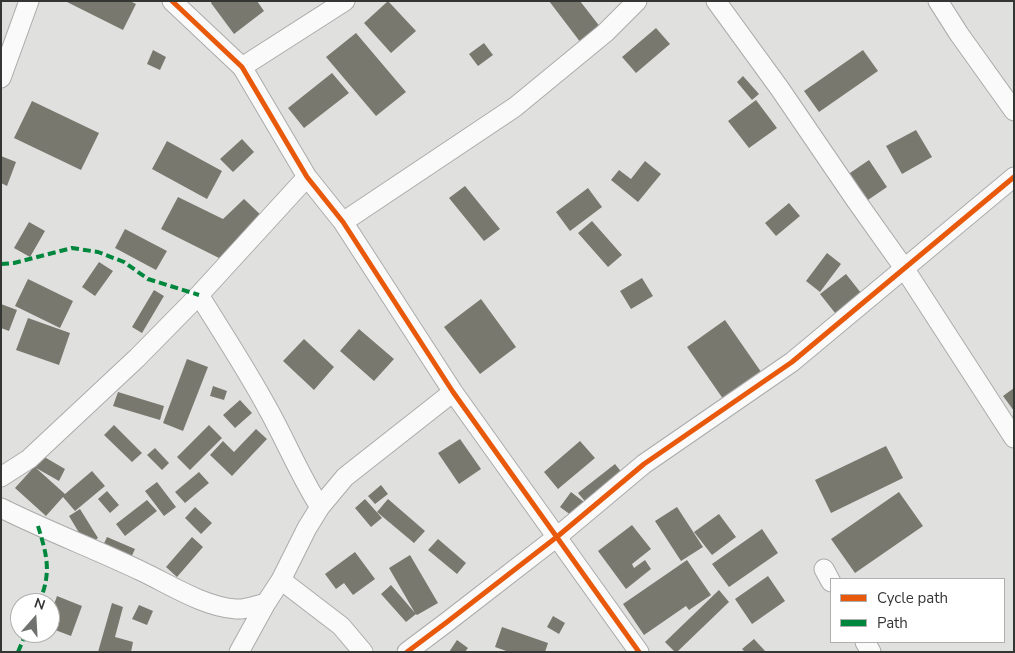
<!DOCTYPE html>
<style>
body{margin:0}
#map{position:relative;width:1015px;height:653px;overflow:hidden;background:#e0e1df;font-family:"Nunito Sans",sans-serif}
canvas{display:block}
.frame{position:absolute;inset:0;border:2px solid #343634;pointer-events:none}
.legend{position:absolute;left:830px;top:578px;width:175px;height:65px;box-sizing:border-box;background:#fff;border:1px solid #aeafae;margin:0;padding:6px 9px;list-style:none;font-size:15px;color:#343634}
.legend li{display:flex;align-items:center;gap:10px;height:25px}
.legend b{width:25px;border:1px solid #aeafae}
.north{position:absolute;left:10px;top:593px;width:50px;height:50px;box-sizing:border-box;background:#fff;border:1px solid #aeafae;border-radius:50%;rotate:19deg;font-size:14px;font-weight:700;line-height:20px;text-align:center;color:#343634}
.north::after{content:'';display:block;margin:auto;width:18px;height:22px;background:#707270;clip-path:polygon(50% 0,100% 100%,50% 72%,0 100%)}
</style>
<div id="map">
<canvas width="1015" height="653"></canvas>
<div class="frame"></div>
<ul class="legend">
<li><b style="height:6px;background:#e8590c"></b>Cycle path</li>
<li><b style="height:6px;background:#00873e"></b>Path</li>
</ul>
<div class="north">N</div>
</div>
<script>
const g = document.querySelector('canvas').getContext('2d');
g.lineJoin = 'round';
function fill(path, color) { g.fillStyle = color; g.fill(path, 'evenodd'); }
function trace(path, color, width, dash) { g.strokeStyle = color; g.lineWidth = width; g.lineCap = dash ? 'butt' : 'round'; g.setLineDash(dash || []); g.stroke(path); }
fill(new Path2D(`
 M65 1H130L136 4 123 30Z
 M212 1H257L264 11 234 34 211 3Z
 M388 1 416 31 391 53 364 23Z
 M549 1H580L601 28 581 43Z
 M656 28 670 44 636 73 622 57Z
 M356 33 406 92 376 116 326 57Z
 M484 43 493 55 478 66 469 54Z
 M153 50 166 57 160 70 147 64Z
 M863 50 878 71 819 112 804 91Z
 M332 73 349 93 304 128 288 108Z
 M743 76 759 94 752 100 737 82Z
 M756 100 777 128 749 148 728 121Z
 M32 101 99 133 81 170 14 138Z
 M916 130 932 157 902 174 886 146Z
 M242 139 254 152 233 172 220 159Z
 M167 141 222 171 207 199 152 169Z
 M1 156 16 162 7 186 1 183Z
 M869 160 887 187 865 202 847 175Z
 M645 161 661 174 638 202 611 180 619 170 631 179Z
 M465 186 500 229 484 241 449 198Z
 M588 188 602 207 570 231 556 212Z
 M178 197 223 219 244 199 263 217 223 260 161 229Z
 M789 203 800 216 776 236 765 223Z
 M592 221 622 255 608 267 578 233Z
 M29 222 45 231 30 257 14 248Z
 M125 229 167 251 156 270 115 248Z
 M827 253 841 264 820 292 806 281Z
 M99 262 113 271 95 296 82 287Z
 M846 274 865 298 839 318 820 294Z
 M642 278 653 296 631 309 620 291Z
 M28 279 73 301 60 328 15 306Z
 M154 290 164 296 142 333 132 327Z
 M481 299 516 347 480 374 444 327Z
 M1 304 17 310 9 331 1 328Z
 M28 318 70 333 59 365 16 350Z
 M725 320 766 379 728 406 687 347Z
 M359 329 394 359 374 381 340 351Z
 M304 339 334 367 314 390 283 361Z
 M187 359 208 367 183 431 163 423Z
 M213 386 227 391 224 400 210 396Z
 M1014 388V411L1003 396Z
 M118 392 164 406 160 420 113 406Z
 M240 400 252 413 235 428 223 415Z
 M114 425 142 453 132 462 104 435Z
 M209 425 222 438 190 470 177 457Z
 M256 429 267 439 232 476 210 455 223 441 234 452Z
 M460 439 481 469 459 484 438 453Z
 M580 441 595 458 558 489 544 472Z
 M886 446 903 478 831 513 815 480Z
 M155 448 169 463 162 470 147 455Z
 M41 455 65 469 59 481 36 468 65 494 92 471 105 486 75 511 63 497 46 516 15 488 34 467Z
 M615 464 631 484 583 524 560 507 571 492 588 505 578 493Z
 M199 472 209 483 185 503 175 492Z
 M157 482 176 507 164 516 145 491Z
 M381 485 388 494 375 504 368 496Z
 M107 491 119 505 110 513 98 499Z
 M899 492 923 526 855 573 831 539Z
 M365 499 382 518 371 527 355 508Z
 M388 499 425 531 414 543 377 512Z
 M147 500 157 511 125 536 116 524Z
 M195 507 212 523 201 534 185 518Z
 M677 507 703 547 681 561 655 521Z
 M80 509 98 538 87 546 69 516Z
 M719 514 736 537 712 555 694 532Z
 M632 525 651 549 632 564 634 568 645 560 651 569 626 589 598 551Z
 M762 529 778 553 729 587 712 564Z
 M107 537 135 549 129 562 101 550Z
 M192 537 203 547 177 577 166 567Z
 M438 539 466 563 457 574 428 550Z
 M355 552 375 579 353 595 344 583 336 589 325 574Z
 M410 555 438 603 417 615 416 614 406 622 381 594 391 585 415 613 389 568Z
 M687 560 711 595 689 610 686 606 644 635 623 604Z
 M768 576 785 601 752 624 735 599Z
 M719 590 729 602 677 652H675L665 642Z
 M57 596 82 606 71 636 50 628V616Z
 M112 603 123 607 115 637 133 642 131 652H98Z
 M139 605 153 611 147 625 132 619Z
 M553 616 565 623 559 634 547 627Z
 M502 627 548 643 545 652H509L495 647Z
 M754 639 766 652H745L742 649Z
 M457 640 468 648 465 652H449Z`), '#79786e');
const street = new Path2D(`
 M172 1 242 67 307 177 343 222 453 392 639 652
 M716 1 780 89 855 199 904 268 1014 438
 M938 1 959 34 1014 111
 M242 67 345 1
 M1 78 29 1
 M343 222 515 107 605 33 637 1
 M199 295C222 332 247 370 268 409 286 441 300 476 320 507
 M1 477 29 459 137 358 199 295 307 177
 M1 508C47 531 95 549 141 571 169 584 204 607 236 609 245 610 257 605 266 603L281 580 307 528 320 507 345 477 453 392
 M824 569 831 582
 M281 580 341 626 363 652
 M865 642 871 652
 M239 652 266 603
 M407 652 447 622 558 536 644 464 792 362 1014 177`);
trace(street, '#aaabaa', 21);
trace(street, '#fafafa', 19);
trace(new Path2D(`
 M1 264 14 263 72 248 98 252 124 262 148 279 199 295
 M38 526C47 556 52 572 39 603
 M18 652 26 633`), '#00873e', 4, [8, 4]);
trace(new Path2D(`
 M172 1 242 67 307 177 343 222 453 392 639 652
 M407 652 447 622 558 536 644 464 792 362 1014 177`), '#e8590c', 5);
</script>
